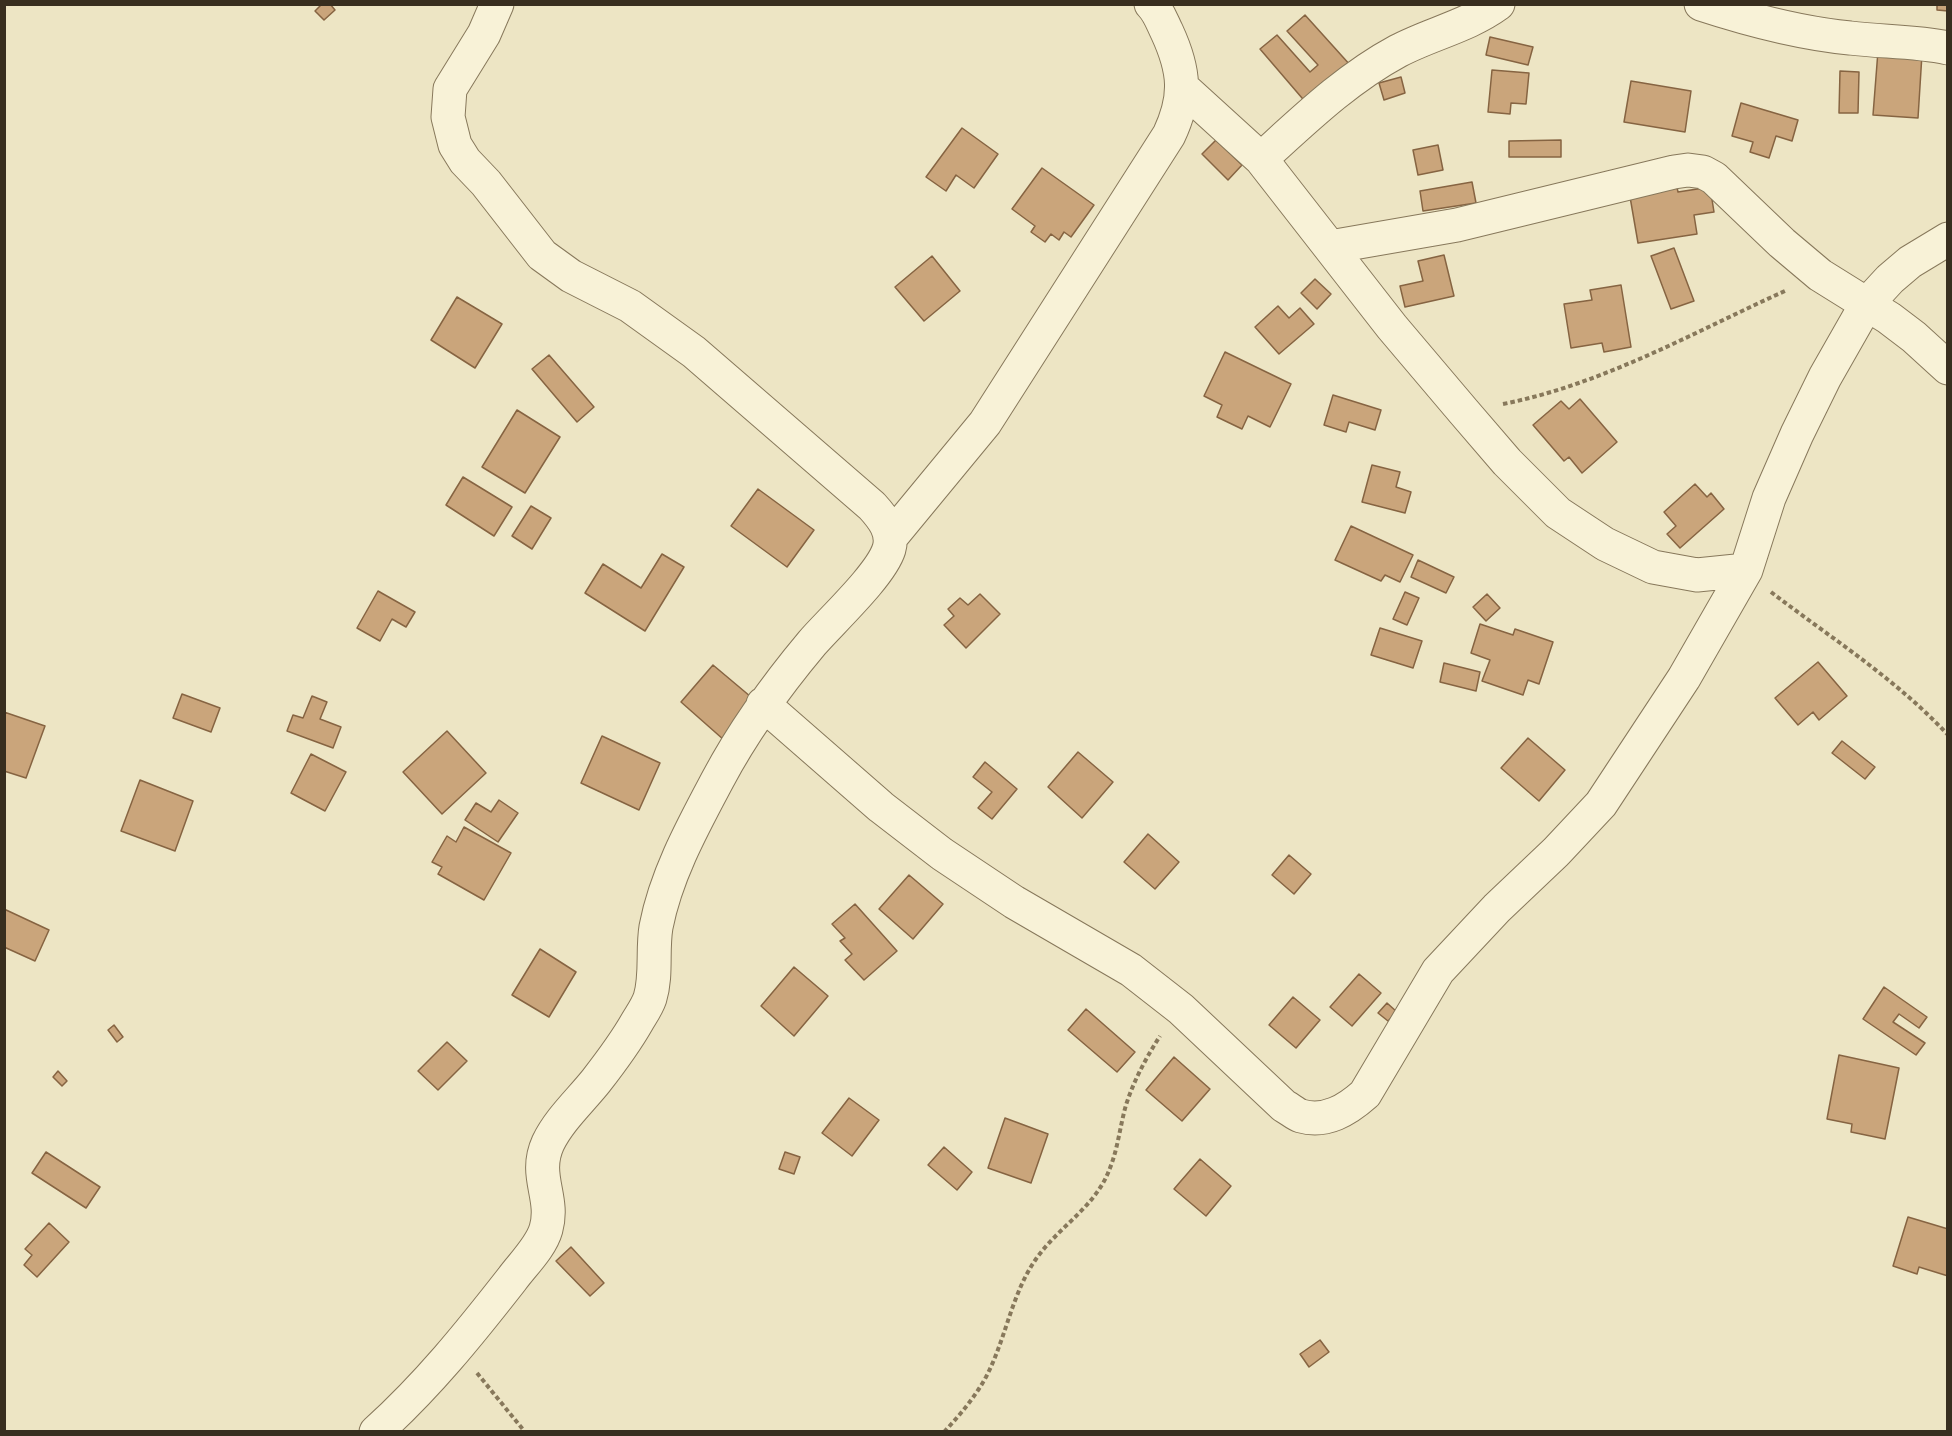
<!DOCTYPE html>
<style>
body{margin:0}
#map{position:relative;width:1952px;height:1436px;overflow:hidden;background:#ede5c4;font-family:"Zilla Slab",serif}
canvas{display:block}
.frame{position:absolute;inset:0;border:6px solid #382e1f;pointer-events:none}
</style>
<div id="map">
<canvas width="1952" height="1436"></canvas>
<div class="frame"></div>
</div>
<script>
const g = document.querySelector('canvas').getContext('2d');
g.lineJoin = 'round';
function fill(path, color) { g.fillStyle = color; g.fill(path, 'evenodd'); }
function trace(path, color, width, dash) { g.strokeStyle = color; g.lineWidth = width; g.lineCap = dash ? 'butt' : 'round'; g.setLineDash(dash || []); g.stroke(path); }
const building = new Path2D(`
 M322 4H330L335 10 324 20 315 11Z
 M1937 4H1948V11L1937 10Z
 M1305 15 1351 66 1308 105 1260 49 1277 35 1310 72 1318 65 1287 31Z
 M1490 37 1533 47 1528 65 1486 55Z
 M1878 51 1922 54 1918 118 1873 115Z
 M1492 70 1529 73 1526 104 1511 103 1510 114 1488 112Z
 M1840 71 1859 72 1858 113H1839Z
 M1401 77 1405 93 1384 100 1379 83Z
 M1631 81 1691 91 1685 132 1624 122Z
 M1741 103 1798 120 1792 141 1776 136 1769 158 1750 152 1753 142 1732 136Z
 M962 128 998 154 974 188 956 175 946 191 926 177Z
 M1216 140 1242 165 1228 180 1202 154Z
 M1561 140V157H1509V141Z
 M1438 145 1443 170 1418 175 1413 150Z
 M1042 168 1094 205 1071 237 1064 232 1059 240 1051 234 1045 242 1031 232 1035 226 1012 209Z
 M1472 182 1476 203 1423 211 1420 191Z
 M1676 183 1678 192 1710 187 1714 212 1694 215 1697 234 1638 243 1629 191Z
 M1674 248 1694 301 1671 309 1651 256Z
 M1444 255 1454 296 1405 307 1400 286 1423 281 1418 261Z
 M932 256 960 291 924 321 895 287Z
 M1315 279 1331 294 1317 309 1301 293Z
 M1621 285 1631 347 1604 352 1602 343 1571 348 1564 304 1592 300 1590 290Z
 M457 297 502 324 475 368 431 340Z
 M1278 306 1289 318 1300 308 1314 324 1279 354 1255 327Z
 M1225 352 1291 384 1270 427 1248 416 1242 429 1217 417 1222 405 1204 396Z
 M549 355 594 407 577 422 532 369Z
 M1333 395 1381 410 1375 430 1349 422 1346 432 1324 425Z
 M1580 399 1617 442 1582 473 1569 457 1564 461 1533 425 1561 401 1569 409Z
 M517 410 560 437 525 493 482 467Z
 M1372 465 1400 472 1396 487 1411 492 1405 513 1362 502Z
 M463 477 512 507 494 536 446 505Z
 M1695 484 1707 497 1711 493 1724 509 1680 548 1667 534 1676 526 1664 512Z
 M758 489 814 530 787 567 731 526Z
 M531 506 551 518 532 549 512 536Z
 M1351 526 1413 555 1400 582 1385 575 1381 581 1335 560Z
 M662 554 684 567 645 631 585 593 603 564 641 588Z
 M1418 560 1454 577 1446 593 1411 577Z
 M378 591 415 612 406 627 392 619 380 641 357 628Z
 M1405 592 1419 598 1407 625 1393 619Z
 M980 594 1000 614 966 648 944 625 954 616 948 609 960 598 968 605Z
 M1487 594 1500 608 1486 621 1473 607Z
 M1480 624 1513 635 1515 629 1553 642 1539 684 1528 680 1523 695 1482 681 1490 660 1471 653Z
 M1380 628 1422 641 1413 668 1371 655Z
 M1818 662 1847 696 1819 720 1813 712 1798 725 1775 698Z
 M1444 663 1480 672 1476 691 1440 682Z
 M713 665 757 702 724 740 681 702Z
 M182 694 220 708 211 732 173 718Z
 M312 696 327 702 320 719 341 727 333 748 287 731 293 715 303 718Z
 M4 712 45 726 26 778 4 771Z
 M447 731 486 773 442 814 403 772Z
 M602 736 660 763 639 810 581 783Z
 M1528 738 1565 770 1539 801 1501 768Z
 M1842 741 1875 767 1865 779 1832 753Z
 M1078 752 1113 782 1082 818 1048 787Z
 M311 754 346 772 325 811 291 793Z
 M985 762 1017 789 992 819 978 808 992 792 973 777Z
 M140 780 193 801 175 851 121 831Z
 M499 800 518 813 498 842 465 820 476 803 491 812Z
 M464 827 511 853 484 900 438 874 442 867 432 862 447 836 456 842Z
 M1148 834 1179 862 1155 889 1124 862Z
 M1289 855 1311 874 1294 894 1272 875Z
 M909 875 943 904 913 939 879 909Z
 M855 904 897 951 864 980 845 960 852 954 840 941 845 938 832 924Z
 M4 909 49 930 35 961 4 947Z
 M540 949 576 972 549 1017 512 995Z
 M794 967 828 996 794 1036 761 1006Z
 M1359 974 1381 993 1352 1026 1330 1007Z
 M1884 987 1927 1017 1919 1028 1899 1014 1893 1022 1925 1043 1916 1055 1863 1019Z
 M1293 997 1320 1020 1296 1048 1269 1025Z
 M1387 1003 1397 1012 1388 1021 1378 1013Z
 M1086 1009 1135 1052 1117 1072 1068 1030Z
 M114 1025 123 1037 117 1042 108 1030Z
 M447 1042 467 1061 438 1090 418 1071Z
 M1839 1055 1899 1068 1885 1139 1851 1132 1852 1124 1827 1119Z
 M1174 1057 1210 1089 1182 1121 1146 1090Z
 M58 1071 67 1081 62 1086 53 1077Z
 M849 1098 879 1120 852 1156 822 1133Z
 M1005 1118 1048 1134 1031 1183 988 1168Z
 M944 1147 972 1172 957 1190 928 1165Z
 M46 1152 100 1187 86 1208 32 1173Z
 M785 1152 800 1157 794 1174 779 1169Z
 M1200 1159 1231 1186 1206 1216 1174 1189Z
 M1908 1217 1948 1229V1276L1919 1267 1917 1274 1893 1266Z
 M49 1223 69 1242 37 1277 24 1265 32 1255 25 1249Z
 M571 1247 604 1283 590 1296 556 1261Z
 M1320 1340 1329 1352 1309 1367 1300 1354Z`);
fill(building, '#caa57b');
trace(building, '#866442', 1.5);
const minor = new Path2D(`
 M1701 4C1750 20 1799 33 1850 38 1883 42 1915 41 1948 48
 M1183 88 1261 159 1392 327 1464 412 1507 462 1558 513 1605 544 1653 567 1697 575 1746 570
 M1261 159C1304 120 1346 79 1398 51 1430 34 1468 26 1498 4
 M1330 247 1457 225 1674 172 1688 170 1703 172 1714 178 1782 243 1820 275 1889 318 1914 337 1948 368
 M891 537 985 423 1169 135C1187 97 1185 71 1167 32 1162 22 1159 12 1151 4
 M763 704 881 807 942 854 1014 902 1131 970 1181 1009 1284 1106C1290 1109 1295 1114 1301 1116 1326 1123 1347 1110 1365 1094L1438 971 1497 908 1556 852 1601 804 1684 678 1746 570 1769 498 1797 434 1825 377 1866 305 1890 279 1910 262 1948 239
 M376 1432C428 1385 469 1334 512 1279 523 1264 541 1247 546 1229 555 1197 533 1176 548 1143 559 1120 580 1101 596 1081 610 1063 625 1043 637 1022 641 1015 647 1007 650 998 657 975 652 951 656 927 666 875 693 826 718 779 744 730 776 686 812 643 831 621 881 575 889 549 894 532 883 518 872 506L694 352 630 306 571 276 542 255 486 183 465 161 455 145 448 117 450 89 484 34 497 4`);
trace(minor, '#87785b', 35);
trace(new Path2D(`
 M1503 404C1604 384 1694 332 1787 290
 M1771 592C1831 638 1896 679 1948 735
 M477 1373 525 1432
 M944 1432C960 1415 975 1397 986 1377 1006 1339 1011 1295 1036 1259 1059 1226 1096 1207 1110 1168 1118 1148 1120 1126 1126 1105 1134 1080 1146 1058 1160 1036`), '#87785b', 4, [4.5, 3]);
trace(minor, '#f8f2d7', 33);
</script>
